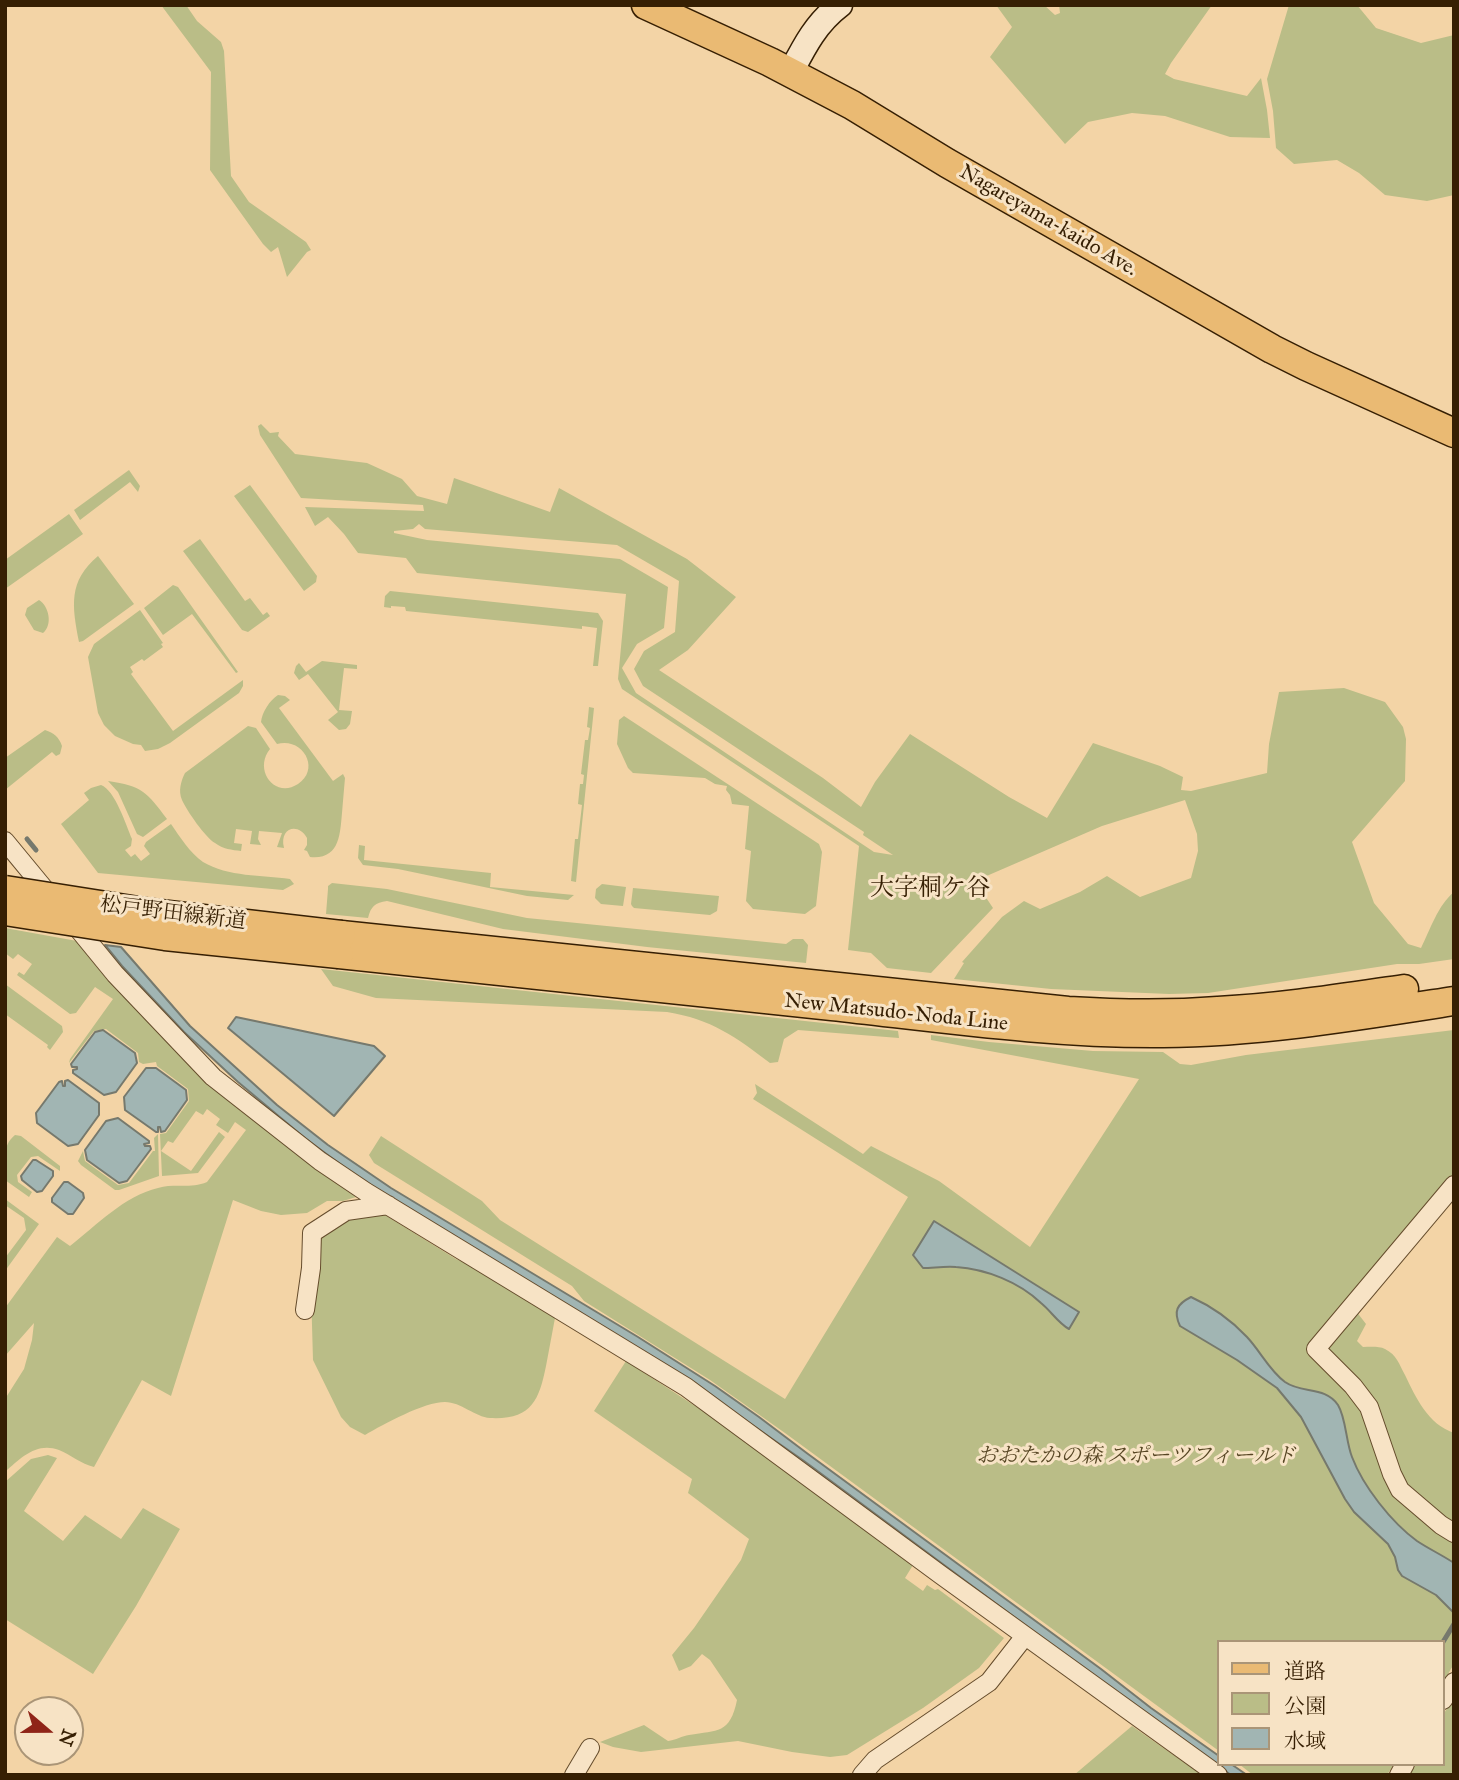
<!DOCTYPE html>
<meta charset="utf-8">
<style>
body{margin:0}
#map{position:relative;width:1459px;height:1780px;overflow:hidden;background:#f3d4a6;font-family:"IM FELL Great Primer","Noto Serif JP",serif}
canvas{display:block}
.frame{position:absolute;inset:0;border:7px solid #361f03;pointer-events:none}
.legend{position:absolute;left:1217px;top:1640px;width:228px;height:126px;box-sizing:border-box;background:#f7e3c5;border:2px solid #aa9577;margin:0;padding:9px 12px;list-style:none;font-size:21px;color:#361f03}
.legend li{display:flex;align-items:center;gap:14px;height:35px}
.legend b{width:35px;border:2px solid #aa9577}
.north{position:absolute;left:14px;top:1696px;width:70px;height:70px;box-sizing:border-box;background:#f7e3c5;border:2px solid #aa9577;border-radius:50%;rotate:110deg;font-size:19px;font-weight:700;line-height:28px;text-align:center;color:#361f03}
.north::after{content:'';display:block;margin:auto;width:24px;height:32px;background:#8f2418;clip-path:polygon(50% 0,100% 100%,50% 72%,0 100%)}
</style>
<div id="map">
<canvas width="1459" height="1780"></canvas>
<div class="frame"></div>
<ul class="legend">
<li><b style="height:9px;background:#eaba73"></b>道路</li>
<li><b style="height:19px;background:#babd87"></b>公園</li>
<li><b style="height:19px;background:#a1b5b3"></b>水域</li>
</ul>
<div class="north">N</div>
</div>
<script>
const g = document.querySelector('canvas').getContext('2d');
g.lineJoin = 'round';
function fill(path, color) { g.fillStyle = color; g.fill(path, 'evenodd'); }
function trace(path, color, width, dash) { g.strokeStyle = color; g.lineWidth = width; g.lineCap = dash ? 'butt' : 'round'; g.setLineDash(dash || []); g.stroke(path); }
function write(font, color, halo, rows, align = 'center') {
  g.font = font + ' "IM FELL Great Primer","Noto Serif JP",serif'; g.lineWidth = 6; g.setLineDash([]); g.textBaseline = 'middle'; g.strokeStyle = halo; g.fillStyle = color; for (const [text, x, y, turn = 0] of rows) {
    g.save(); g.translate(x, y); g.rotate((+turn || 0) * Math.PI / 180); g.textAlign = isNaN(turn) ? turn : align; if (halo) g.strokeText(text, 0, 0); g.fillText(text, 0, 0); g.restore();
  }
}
fill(new Path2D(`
 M161 5H186L197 21 221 42 224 51 231 176 249 202 306 242 311 250 307 252 287 277 278 247 271 252 263 244 210 170 211 72Z
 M996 5H1044L1055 15 1060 13 1059 5H1212L1171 63 1165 74 1174 79 1247 96 1261 78 1267 110 1270 138 1230 137 1165 116 1132 113 1088 122 1065 144 990 57 1012 27Z
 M1289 5H1357L1376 28 1421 43 1454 35V195L1427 201 1385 195 1359 173 1337 160 1294 164 1276 148 1273 111 1267 79Z
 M261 424 270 433 279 432 278 436 295 454 367 463 402 479 417 496 447 504 454 478 550 512 559 488 687 559 736 597 688 650 659 670 823 778 861 807 875 782 910 734 1009 797 1047 818 1093 743 1160 766 1183 777 1181 790 1191 791 1267 773 1269 744 1279 692 1344 688 1385 702 1403 727 1406 739 1405 781 1352 842 1374 903 1408 944 1421 948C1430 930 1438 905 1454 892V959L1419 964H1397L1208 993 1169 994 1051 989 954 979 964 963 962 962 1002 917 1024 901 1040 909 1080 892 1107 876 1140 897 1191 878 1198 851 1197 834 1185 800 1102 826 975 881 993 908 931 973 887 968 871 953 848 950 859 846 622 689 618 679 626 594 417 573 406 558 358 553 344 534 328 517 315 526 305 507 424 511 423 505 301 498 260 435 258 426ZM419 524 425 529 617 545 679 581 675 632 644 651 634 669 643 686 864 832 863 835 893 855 874 852 636 693 622 668 637 644 664 628 668 587 620 559 427 540 394 533V531L413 529Z
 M129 470 140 486 138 492 130 482 80 520 74 510Z
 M250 485 317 576 316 582 304 591 234 496Z
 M69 514 83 534 5 589V560Z
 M200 539 245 601 250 598 263 615 267 612 270 616 248 632 242 630 183 551Z
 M98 556 134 604 83 641 79 642C72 606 68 581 98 556Z
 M173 585 178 587 238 672 236 673 192 614 163 635 144 608Z
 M390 591 598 613 603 621 598 666H593L597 628 582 626V629L406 611 405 607 391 606V608L384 607 385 596Z
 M39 600C49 606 53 625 43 633L34 630 25 615 27 608Z
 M140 610 163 643 161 644 163 647 144 661 142 659 130 667 133 672 131 674 173 731 243 680V686L239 693 170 743 158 749 145 751 141 745 133 744 115 736 104 725 98 713 88 657 94 644Z
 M322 661 357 665V669L344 668 339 710 352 711 350 724 346 729 339 730 328 720 338 712 308 674 299 680 294 673 296 666 299 663 306 672Z
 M278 695 285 696 290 700 279 708 333 781 343 774 345 778C344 789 343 801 342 813 340 834 340 860 310 857L307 851 304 850 307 845V838C298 822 279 828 284 848L277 847 282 833 259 831 258 839 261 845 250 844 252 831 236 829 234 843 242 844 241 851C232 850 223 849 215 843 205 837 187 811 182 800 178 791 181 781 185 773L248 726 256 728 270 749C253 770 275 799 298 784 321 769 303 737 277 744L261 722C262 712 270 700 278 695Z
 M589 707 594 708 576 882 571 881 575 839H578L582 805 578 804 580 784H583L584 775 581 774 585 740H588L590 728 587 727Z
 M624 716 819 844 822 852 816 906 805 914 753 909 746 901 751 851 745 849 749 806 732 804 730 795 726 790 727 786 715 784 705 778 633 773 628 768 617 744 619 720Z
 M45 730C54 733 59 737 62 746L60 754 56 756 52 752 5 790V758Z
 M108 781C142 786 147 792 167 819L143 837 137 834 118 792Z
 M101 785C115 790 126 825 132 839L131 846 125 850 131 857 135 854 141 861 150 854 144 846 146 842 171 824C180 837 190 853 203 862 228 877 262 875 290 879L294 884 283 890 98 873 61 824 89 800 84 793 91 788Z
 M359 845 365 846 364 860 491 873 490 887 574 895 568 900 527 896 398 869 363 865 358 858Z
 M332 883 387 889 527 918 786 944 793 939H803L808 945 806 963 647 947 503 929 387 901C375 903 371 906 368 918L326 914 328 889V886Z
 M602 884 626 887 623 906 601 904 595 898 596 889Z
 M633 888 719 896 717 911 710 915 634 908 632 906 631 904Z
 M5 928 77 941C96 969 120 993 144 1018 209 1086 279 1143 356 1197L343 1201H327L307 1213 281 1215 261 1211 233 1200 171 1396 142 1380 94 1467C81 1464 71 1455 59 1450 36 1442 21 1458 5 1472V1399L24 1369 32 1340 34 1323 5 1356V1308L57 1237 70 1246C97 1225 124 1196 158 1188 174 1183 191 1189 207 1182L246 1130 235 1122 228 1133 216 1125 220 1119 207 1109 203 1115 196 1111 173 1143 168 1141 161 1151 191 1171 219 1132 225 1137 198 1173 162 1176 160 1134 166 1133 189 1101 188 1089 157 1066 156 1062 143 1064 139 1062 138 1053 106 1029 94 1031 69 1063 70 1059 113 999 95 987 76 1013 70 1014 17 975 19 972 24 975 32 964 18 954 13 959 5 953Z
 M321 969 898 1031 899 1038 798 1030 784 1039 778 1062 770 1063C736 1037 711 1019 667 1012L376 998 333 986Z
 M5 984 62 1026 63 1032 50 1050 47 1047 48 1045 5 1014Z
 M1454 1030V1175L1310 1352 1362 1407 1390 1483 1454 1539V1664L1443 1682V1642H1219V1751L785 1433 710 1380 584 1301 572 1286 374 1163 369 1155 381 1136 482 1201 500 1220 785 1399 908 1197 753 1099 757 1093 755 1084 863 1154 871 1146 939 1181 1030 1247 1139 1079 931 1040V1035L989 1042 1093 1051 1163 1052 1180 1064 1191 1065 1246 1055Z
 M158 1134 159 1176 119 1190H115L81 1165 78 1161 83 1151 85 1161 118 1185 129 1183 153 1151H155L154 1138Z
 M15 1135 21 1136 60 1166V1171L38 1156 31 1157 17 1175 18 1182 32 1192 29 1197 5 1180C5 1164 1 1146 15 1135Z
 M5 1199 39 1224 5 1271V1258L26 1230 24 1218 5 1205Z
 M365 1213 385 1215 456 1259 479 1269 555 1318C552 1334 549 1350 546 1366 539 1401 531 1420 490 1418 475 1417 461 1402 445 1402 424 1402 384 1424 365 1435L350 1427 341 1417 313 1360 311 1290 318 1237 352 1215Z
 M1356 1311 1366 1324 1357 1341 1363 1347C1370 1347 1379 1346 1385 1349 1397 1355 1399 1364 1405 1375 1416 1398 1428 1424 1454 1433V1525L1413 1495 1395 1469 1327 1353V1344Z
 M626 1361 749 1441 913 1565 905 1578 923 1591 927 1585 935 1590 938 1589 1004 1638 979 1668 923 1708 847 1755 830 1757 792 1752 738 1741 641 1752 613 1747 600 1742 644 1725 668 1741C676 1740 682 1736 689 1735 718 1730 730 1734 737 1700L710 1660 702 1654 691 1666 679 1671 672 1655 694 1628 741 1560 749 1539 688 1493 692 1479 594 1411Z
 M48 1455 57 1458 24 1511 63 1541 85 1515 121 1539 143 1508 180 1529 136 1606 93 1674 5 1619V1482L31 1459Z
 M1454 1697V1775H1407L1414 1764H1443V1715Z
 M1132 1726 1202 1775H1074Z
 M1239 1764H1394L1387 1775H1253Z`), '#babd87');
const water = new Path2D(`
 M105 945 121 947 190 1026 277 1105 328 1145 391 1188 638 1337 715 1386 759 1417 808 1454 1101 1669 1151 1708 1219 1756V1764H1231L1247 1775H1231L1146 1715 804 1461 689 1381 366 1183 306 1139 238 1082 184 1032 122 966Z
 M236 1017 374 1046 385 1056 334 1116 228 1028Z
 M103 1030 135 1053 137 1063 116 1092 104 1095 73 1073V1070L77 1069V1067H72L71 1064 95 1032Z
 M146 1068H156L186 1090 187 1100 165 1131 161 1132 160 1127H158V1132H156L125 1110 124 1097Z
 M68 1080 99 1103V1115L78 1144 68 1146 37 1123 36 1113 59 1082 62 1081 63 1086H65V1081Z
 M118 1118 149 1141V1143L144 1144 145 1146H150L151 1149 127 1181 119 1183 87 1160 85 1150 106 1121Z
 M33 1160H36L53 1171V1176L42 1191 37 1192 22 1180 21 1176Z
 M64 1182H68L83 1193 84 1198 73 1214H68L52 1202V1198Z
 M934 1221 1079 1312 1069 1329C1058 1323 1051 1311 1041 1303 1019 1282 986 1269 956 1267 945 1266 933 1268 923 1268L913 1255Z
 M1191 1297C1211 1306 1232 1321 1247 1337 1261 1352 1269 1370 1285 1382 1302 1394 1325 1386 1338 1405 1346 1418 1346 1442 1352 1457 1363 1486 1391 1522 1417 1541 1429 1549 1442 1555 1454 1563V1613L1436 1595 1402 1576 1398 1570 1395 1557 1388 1544 1354 1512 1345 1499 1301 1417 1277 1388 1237 1360 1180 1326C1173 1311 1177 1304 1191 1297Z`);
fill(water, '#a1b5b3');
trace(water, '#76796d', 2);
trace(new Path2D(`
 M27 839 36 850
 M1443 1642 1454 1624`), '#76796d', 5);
const street = new Path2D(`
 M5 841 52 898
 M70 919 115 974 213 1077 320 1161 366 1192 686 1387 941 1575 1218 1775
 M1454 1185 1316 1349 1353 1386 1369 1407 1392 1474 1400 1490 1441 1525 1454 1533
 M305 1310 311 1268 312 1233 346 1211 388 1205
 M1443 1700 1454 1682
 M574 1775 590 1748
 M862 1775 875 1760 989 1682 1025 1636
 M1399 1775 1405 1764`);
const secondary = new Path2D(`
 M791 72C804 47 816 23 840 5`);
const primary = new Path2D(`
 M646 5 770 62 852 105 947 163 1272 349 1306 366 1454 433
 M341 935 1068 1011C1118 1014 1168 1015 1218 1011 1280 1008 1342 998 1404 989
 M339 954C503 972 668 988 832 1006 942 1018 1052 1034 1163 1033 1261 1032 1357 1016 1454 1001`);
trace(street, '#654c2c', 20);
trace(secondary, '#361f03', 27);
trace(primary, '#361f03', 31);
trace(street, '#f7e3c5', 18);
trace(secondary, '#f7e3c5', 24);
trace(primary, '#eaba73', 28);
const primaryBridge = new Path2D(`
 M5 890 151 913 341 935
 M5 911 165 936 339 954`);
trace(primaryBridge, '#361f03', 31, []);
trace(primaryBridge, '#eaba73', 28);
write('21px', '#361f03', '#f7e3c5', [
 ["Nagareyama-kaido Ave.",1048,221,30],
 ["松戸野田線新道",173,914,7],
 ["New Matsudo-Noda Line",896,1013,6]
]);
write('italic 21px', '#574624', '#f7e3c5', [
 ["おおたかの森 スポーツフィールド",1136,1457]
]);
write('24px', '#361f03', '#f7e3c5', [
 ["大字桐ケ谷",930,889]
]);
</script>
